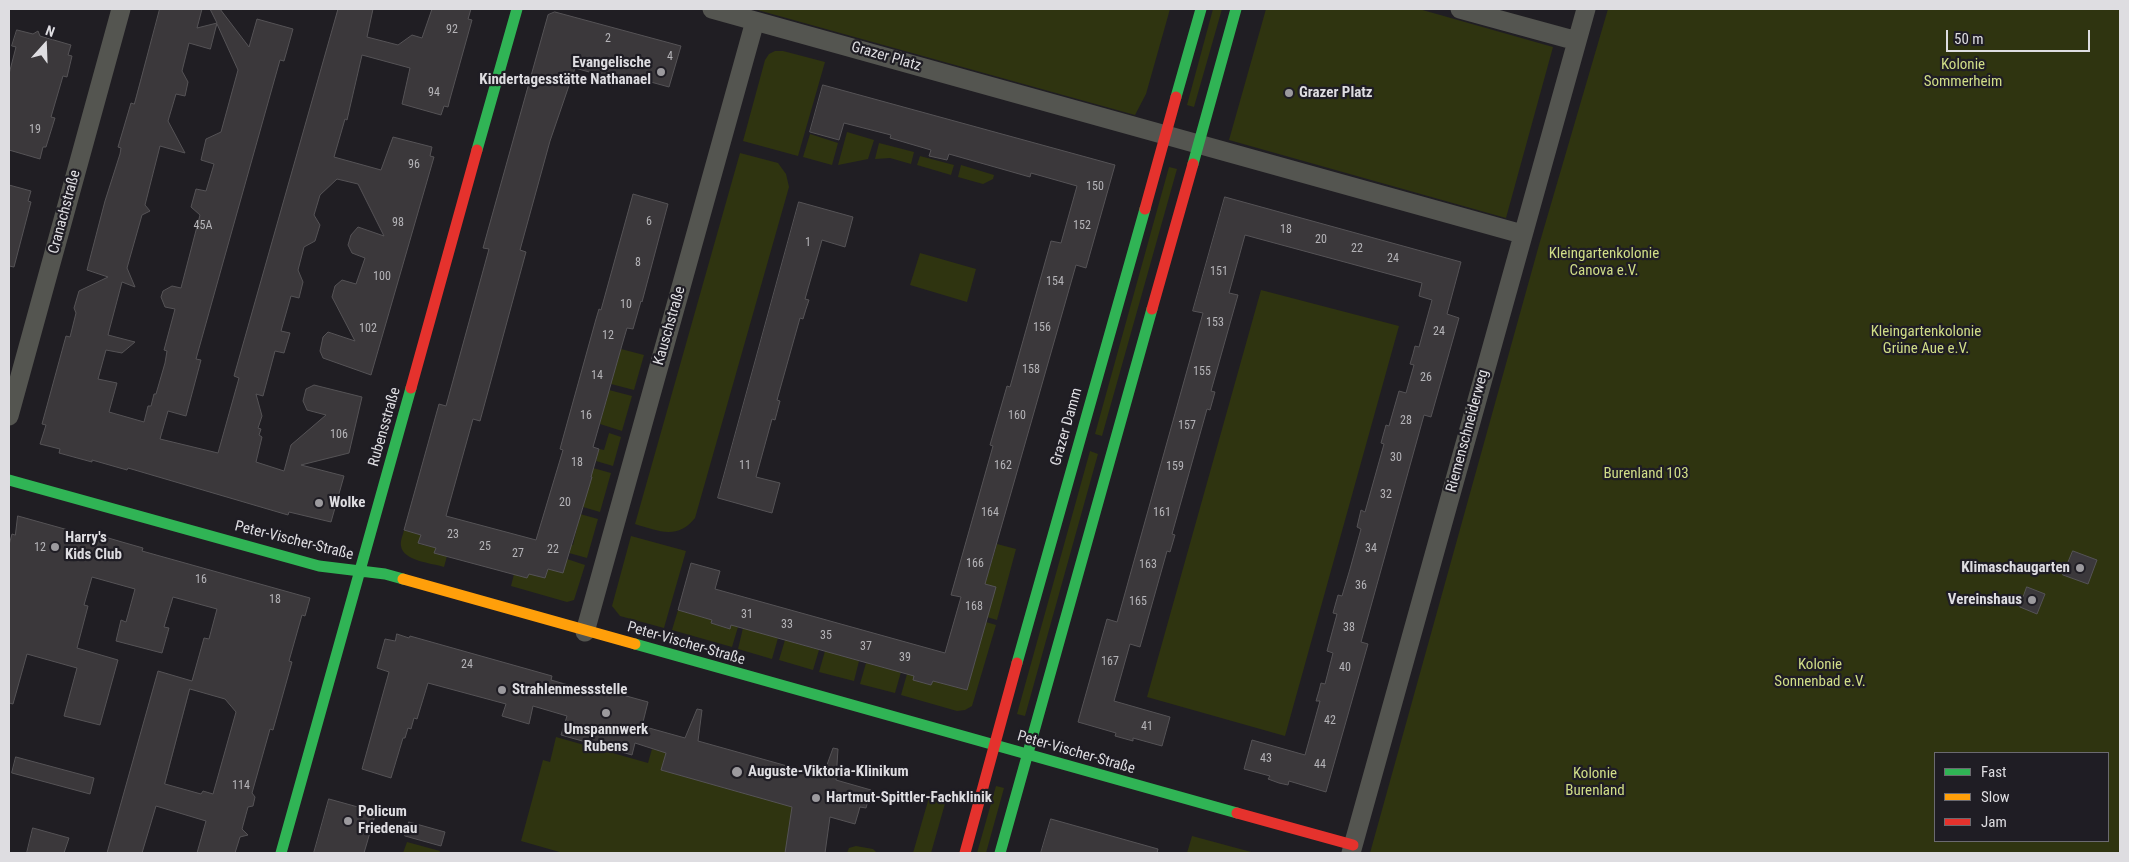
<!DOCTYPE html>
<meta charset="utf-8">
<style>
body{margin:0}
#map{position:relative;width:2129px;height:862px;overflow:hidden;background:#201e23;font-family:"Roboto Condensed",sans-serif}
canvas{display:block}
.frame{position:absolute;inset:0;border:10px solid #dedde1;pointer-events:none}
.legend{position:absolute;left:1934px;top:752px;width:175px;height:90px;box-sizing:border-box;background:#1f1d24;border:1px solid #6b6a70;margin:0;padding:6px 9px;list-style:none;font-size:15px;color:#dedde1}
.legend li{display:flex;align-items:center;gap:10px;height:25px}
.legend b{width:25px;border:1px solid #6b6a70}
.north{position:absolute;left:20px;top:20px;width:50px;height:50px;-webkit-text-stroke:4px #1f1d24;paint-order:stroke;rotate:20deg;font-size:14px;font-weight:700;line-height:20px;text-align:center;color:#dedde1}
.north::after{content:'';display:block;margin:auto;width:18px;height:22px;background:#dedde1;clip-path:polygon(50% 0,100% 100%,50% 72%,0 100%)}
.scale{position:absolute;left:1946px;top:30px;width:144px;height:22px;box-sizing:border-box;border:2px solid #dedde1;border-top:0;padding-left:6px;font-size:15px;line-height:18px;white-space:nowrap;color:#dedde1;-webkit-text-stroke:4px #1f1d24;paint-order:stroke}
</style>
<div id="map">
<canvas width="2129" height="862"></canvas>
<div class="frame"></div>
<ul class="legend">
<li><b style="height:6px;background:#30b455"></b>Fast</li>
<li><b style="height:6px;background:#ff9f0a"></b>Slow</li>
<li><b style="height:6px;background:#e5322d"></b>Jam</li>
</ul>
<div class="north">N</div>
<div class="scale">50 m</div>
</div>
<script>
const g = document.querySelector('canvas').getContext('2d');
g.lineJoin = 'round';
function fill(path, color) { g.fillStyle = color; g.fill(path, 'evenodd'); }
function trace(path, color, width, dash) { g.strokeStyle = color; g.lineWidth = width; g.lineCap = dash ? 'butt' : 'round'; g.setLineDash(dash || []); g.stroke(path); }
function write(font, color, halo, rows, align = 'center') {
  g.font = font + ' "Roboto Condensed",sans-serif'; g.lineWidth = 4.5; g.setLineDash([]); g.textBaseline = 'middle'; g.strokeStyle = halo; g.fillStyle = color; for (const [text, x, y, turn = 0] of rows) {
    g.save(); g.translate(x, y); g.rotate((+turn || 0) * Math.PI / 180); g.textAlign = isNaN(turn) ? turn : align; if (halo) g.strokeText(text, 0, 0); g.fillText(text, 0, 0); g.restore();
  }
}
fill(new Path2D(`
 M754 9H1170L1146 94 1135 115Z
 M1213 9H1222L1194 107 1187 105Z
 M1266 9H1419L1553 47 1506 218 1229 140Z
 M1608 9H2120V853H1370L1539 245ZM1935 753H2108V841H1935Z
 M775 51H783L825 62 798 156 743 141 765 60 769 54Z
 M847 132 874 140 868 159 838 165Z
 M810 134 838 143 832 165 803 157Z
 M879 143 914 152 911 164 890 158 875 159Z
 M740 153 778 163 786 174 789 187 695 518C678 540 658 531 635 524Z
 M920 156 954 165 951 175 917 165Z
 M961 165 994 175 993 179 983 184 958 177Z
 M1169 167 1177 169 1102 436 1095 434Z
 M920 253 976 269 967 302 910 285Z
 M1261 290 1399 326 1285 736 1147 697Z
 M621 349 644 355 634 390 611 384Z
 M609 390 632 396 622 431 600 424Z
 M609 433 621 437 613 466 596 461 599 449 604 450Z
 M1090 451 1098 454 1025 716 1017 714Z
 M593 468 611 473 600 512 583 507Z
 M580 514 598 519 587 558 569 553 571 544 573 545Z
 M404 530 421 535 419 544 436 548 435 553 447 556 444 567C432 563 403 561 401 546 400 541 403 535 404 530Z
 M631 536 686 551 664 628 620 616 612 606Z
 M997 544 1016 549 997 620 987 617 985 584Z
 M567 559 585 565 574 600 567 602 511 586 514 574 527 578 529 574 545 578 548 569Z
 M678 610 712 620 711 623 729 629 731 625 738 627 732 647 672 630Z
 M986 622 996 625 972 706 965 710 957 711 901 695 907 674 914 676 913 680 931 685 933 681 967 690Z
 M743 628 778 638 772 659 738 649Z
 M785 640 819 650 813 670 779 660Z
 M825 651 859 661 854 681 819 672Z
 M866 663 901 672 895 693 860 684Z
 M556 737 648 763 652 749 666 753 661 770 798 808 789 827 785 853H563L521 841 543 760 550 762Z
 M996 786 1004 788 986 853H977Z
 M930 794 945 798 946 800 931 853H913Z
 M1192 836 1255 853H1187Z
 M407 842 440 851 439 853H403Z
 M856 846 873 849 877 853H847L849 848Z`), '#2f3410');
const building = new Path2D(`
 M160 9H202L197 28 217 23 210 9H220L249 47 257 19 293 29 284 61 280 60 224 259 196 359 201 360 186 416 168 411 160 439 218 453 239 378 234 376 338 9H373L367 37 398 45 412 35 422 38 432 9H471L468 19 472 20 450 99 448 107 444 106 441 115 402 104 410 68 362 55 347 120 345 119 334 157 381 170 393 137 432 147 430 156 434 157 371 375 323 358 320 351 323 337 328 332 355 341 332 297 335 286 342 280 356 284 365 258 352 253 348 245 351 235 358 227 384 236 358 184 337 179 320 195 314 215 320 225 315 241 304 247 298 270 303 282 299 298 291 296 281 331 290 333 284 353 275 351 263 396 256 394 262 416 258 428 261 429 259 435 262 437 256 462 284 471 291 445 326 415 307 410 303 401 306 389 314 385 362 397 349 453 301 465 344 476 331 522 289 512 288 515 128 468 127 470 92 460V462L59 453 60 449 40 444 46 425 42 424 66 336 70 337 76 313 74 308 79 291 108 277 87 270 105 201 120 154 121 148 118 147 131 103 134 104ZM217 24 238 70 221 132 206 139 201 160 214 164 206 191 196 189 191 207 200 215 181 288 172 286 163 291 161 297 165 307 175 309 164 350 167 351 165 363 156 394H154L151 406H148L144 422 109 412 117 383 98 379 106 350 122 353 135 342 108 335 122 282 135 287 127 268 142 215 150 211 145 205 160 146 185 153 168 121 176 94 185 96 188 82 182 71 189 43 210 49Z
 M555 12 681 46 669 87 629 76 628 83 575 68 550 141 520 250 526 252 480 421 473 419 446 516 536 540 563 450 560 449 563 438 596 319 599 309 601 310 633 194 668 204 642 302 641 301 633 329 627 328 622 345 593 447 599 449 591 477H592L563 573 548 569 545 578 529 574 527 578 434 553 436 548 418 543 421 535 404 530 439 404 446 406 489 249 483 248 548 15Z
 M17 30 33 34 38 31 40 36 71 45 68 55 72 56 67 77 63 76 51 117 55 118 46 147H43L40 159 9 150V74L16 47 12 46Z
 M823 85 1115 165 1086 268 1076 265 985 584 996 587 967 690 933 681 931 685 913 680 914 676 731 625 730 629 711 623 712 620 678 610 691 563 720 571 715 589 945 653 961 597 951 595 993 446 990 445 1007 386 1010 387 1051 241 1061 243 1077 186 1031 173 1030 177 949 154 947 160 929 156 931 150 890 138 891 135 844 123 839 140 810 132Z
 M9 185 31 191 28 201 31 202 14 267 9 266Z
 M1225 197 1461 262 1447 314 1459 318 1431 417 1424 415 1361 642 1368 644 1326 792 1289 781 1288 785 1279 783 1268 779 1270 776 1244 769 1252 740 1305 755 1320 701H1316L1319 691 1321 683 1325 684 1333 653 1327 651 1337 614 1333 613 1338 595 1342 596 1350 569 1361 529 1357 527 1361 510 1365 512 1384 444 1381 443 1386 425 1389 426 1399 391 1406 393 1414 365 1410 364 1413 354 1415 346 1419 347 1432 300 1419 296 1422 283 1245 235 1229 293 1238 295 1211 391 1215 392 1210 410 1207 409 1172 534 1175 535 1170 552 1167 551 1140 647 1130 644 1114 701 1170 717 1162 746 1133 738V741L1115 736 1116 733 1078 722 1107 619 1117 622 1203 313 1193 311Z
 M799 202 853 217 845 247 822 240 805 299 809 300 806 309 803 319 800 318 777 400 780 401 775 420 772 419 761 459 756 477 780 483 772 513 718 498Z
 M18 516 104 540 105 537 122 542 143 548 142 551 310 598 305 616 302 615 289 661 292 662 273 730 270 729 252 793 255 797 253 806 248 807 242 829 248 835 240 837 235 853H197L206 821 156 806 142 853H107L158 671 192 681 204 638 209 639 217 609 173 597 164 627 169 628 162 653 116 641 121 620 126 622 135 589 92 577 84 605 88 606 77 648 118 660 100 725 64 716 77 668 27 654 13 704 9 703V545L12 534 15 535ZM190 689 225 699 236 712 213 794 203 791 201 794 165 784Z
 M2073 551 2097 560 2088 584 2063 575Z
 M2027 587 2045 594 2037 614 2020 607Z
 M397 634 409 638 410 636 552 676 551 680 599 694 601 689 648 702 642 726 685 738 697 709 702 710 698 741 823 776 833 748 838 749 836 780 871 790 866 808 860 807 855 824 830 817 825 853H785L792 807 661 770 666 753 635 743 632 755 561 735 567 716 533 706 529 724 502 716 506 704 428 683 417 719 414 718 411 729 408 728 405 738H403L391 778 362 769 389 672 377 668 385 639 395 641Z
 M16 757 94 778 90 794 12 773Z
 M329 799 376 812 364 853H314Z
 M1051 819 1158 849 1157 853H1041Z
 M409 822 445 832 441 846 405 836Z
 M33 828 69 838 64 853H27Z`);
fill(building, '#3b383b');
trace(building, '#555356', 1);
trace(new Path2D(`
 M712 9 1522 234
 M1460 9 1577 41
 M9 416 121 9
 M585 632 755 21
 M1351 853 1586 9`), '#545550', 19);
trace(new Path2D(`
 M1176 97 1201 9
 M477 150 517 9
 M1193 164 1236 9
 M9 480 319 566 385 574 403 579
 M635 644 1237 813
 M1017 663 1145 209
 M281 853 411 388
 M1000 853 1152 309`), '#30b455', 11);
trace(new Path2D(`
 M403 579 635 644`), '#ff9f0a', 11);
trace(new Path2D(`
 M1145 209 1176 97
 M1152 309 1193 164
 M411 388 477 150
 M1237 813 1353 845
 M965 853 1017 663`), '#e5322d', 11);
for (const [x, y, r, color] of [
 [661,72,5,"#9c9a9e"],
 [1289,93,5,"#9c9a9e"],
 [319,503,5,"#9c9a9e"],
 [55,547,5,"#9c9a9e"],
 [2080,568,5,"#9c9a9e"],
 [2032,600,5,"#9c9a9e"],
 [502,690,5,"#9c9a9e"],
 [606,713,5,"#9c9a9e"],
 [737,772,6,"#9c9a9e"],
 [816,798,5,"#9c9a9e"],
 [348,821,5,"#9c9a9e"]
]) { const dot = new Path2D(); dot.arc(x, y, r, 0, 2 * Math.PI); g.fillStyle = color; g.fill(dot); trace(dot, '#1f1d24', 2); }
write('12px', '#b5b4b8', null, [
 ["92",452,30],
 ["2",608,39],
 ["4",670,57],
 ["94",434,93],
 ["19",35,130],
 ["96",414,165],
 ["150",1095,187],
 ["6",649,222],
 ["98",398,223],
 ["45A",203,226],
 ["152",1082,226],
 ["18",1286,230],
 ["20",1321,240],
 ["1",808,243],
 ["22",1357,249],
 ["24",1393,259],
 ["8",638,263],
 ["151",1219,272],
 ["100",382,277],
 ["154",1055,282],
 ["10",626,305],
 ["153",1215,323],
 ["156",1042,328],
 ["102",368,329],
 ["24",1439,332],
 ["12",608,336],
 ["158",1031,370],
 ["155",1202,372],
 ["14",597,376],
 ["26",1426,378],
 ["16",586,416],
 ["160",1017,416],
 ["28",1406,421],
 ["157",1187,426],
 ["106",339,435],
 ["30",1396,458],
 ["18",577,463],
 ["11",745,466],
 ["162",1003,466],
 ["159",1175,467],
 ["32",1386,495],
 ["20",565,503],
 ["164",990,513],
 ["161",1162,513],
 ["23",453,535],
 ["25",485,547],
 ["12",40,548],
 ["34",1371,549],
 ["22",553,550],
 ["27",518,554],
 ["166",975,564],
 ["163",1148,565],
 ["16",201,580],
 ["36",1361,586],
 ["18",275,600],
 ["165",1138,602],
 ["168",974,607],
 ["31",747,615],
 ["33",787,625],
 ["38",1349,628],
 ["35",826,636],
 ["37",866,647],
 ["39",905,658],
 ["167",1110,662],
 ["24",467,665],
 ["40",1345,668],
 ["42",1330,721],
 ["41",1147,727],
 ["43",1266,759],
 ["44",1320,765],
 ["114",241,786]
]);
write('15px', '#dedde1', '#1f1d24', [
 ["Grazer Platz",886,57,16],
 ["Cranachstraße",65,212,-75],
 ["Kauschstraße",670,326,-74],
 ["Rubensstraße",385,427,-74],
 ["Grazer Damm",1067,427,-74],
 ["Riemenschneiderweg",1468,431,-75],
 ["Peter-Vischer-Straße",294,541,14],
 ["Peter-Vischer-Straße",686,644,16],
 ["Peter-Vischer-Straße",1076,753,16]
]);
write('bold 15px', '#dedde1', '#1f1d24', [
 ["Evangelische",651,63,"right"],
 ["Kindertagesstätte Nathanael",651,80,"right"],
 ["Grazer Platz",1299,93],
 ["Wolke",329,503],
 ["Harry's",65,538],
 ["Kids Club",65,555],
 ["Klimaschaugarten",2070,568,"right"],
 ["Vereinshaus",2022,600,"right"],
 ["Strahlenmessstelle",512,690],
 ["Umspannwerk",606,730,"center"],
 ["Rubens",606,747,"center"],
 ["Auguste-Viktoria-Klinikum",748,772],
 ["Hartmut-Spittler-Fachklinik",826,798],
 ["Policum",358,812],
 ["Friedenau",358,829]
], 'left');
write('15px', '#d0dd87', '#1f1d24', [
 ["Kolonie",1963,65],
 ["Sommerheim",1963,82],
 ["Kleingartenkolonie",1604,254],
 ["Canova e.V.",1604,271],
 ["Kleingartenkolonie",1926,332],
 ["Grüne Aue e.V.",1926,349],
 ["Burenland 103",1646,474],
 ["Kolonie",1820,665],
 ["Sonnenbad e.V.",1820,682],
 ["Kolonie",1595,774],
 ["Burenland",1595,791]
]);
</script>
